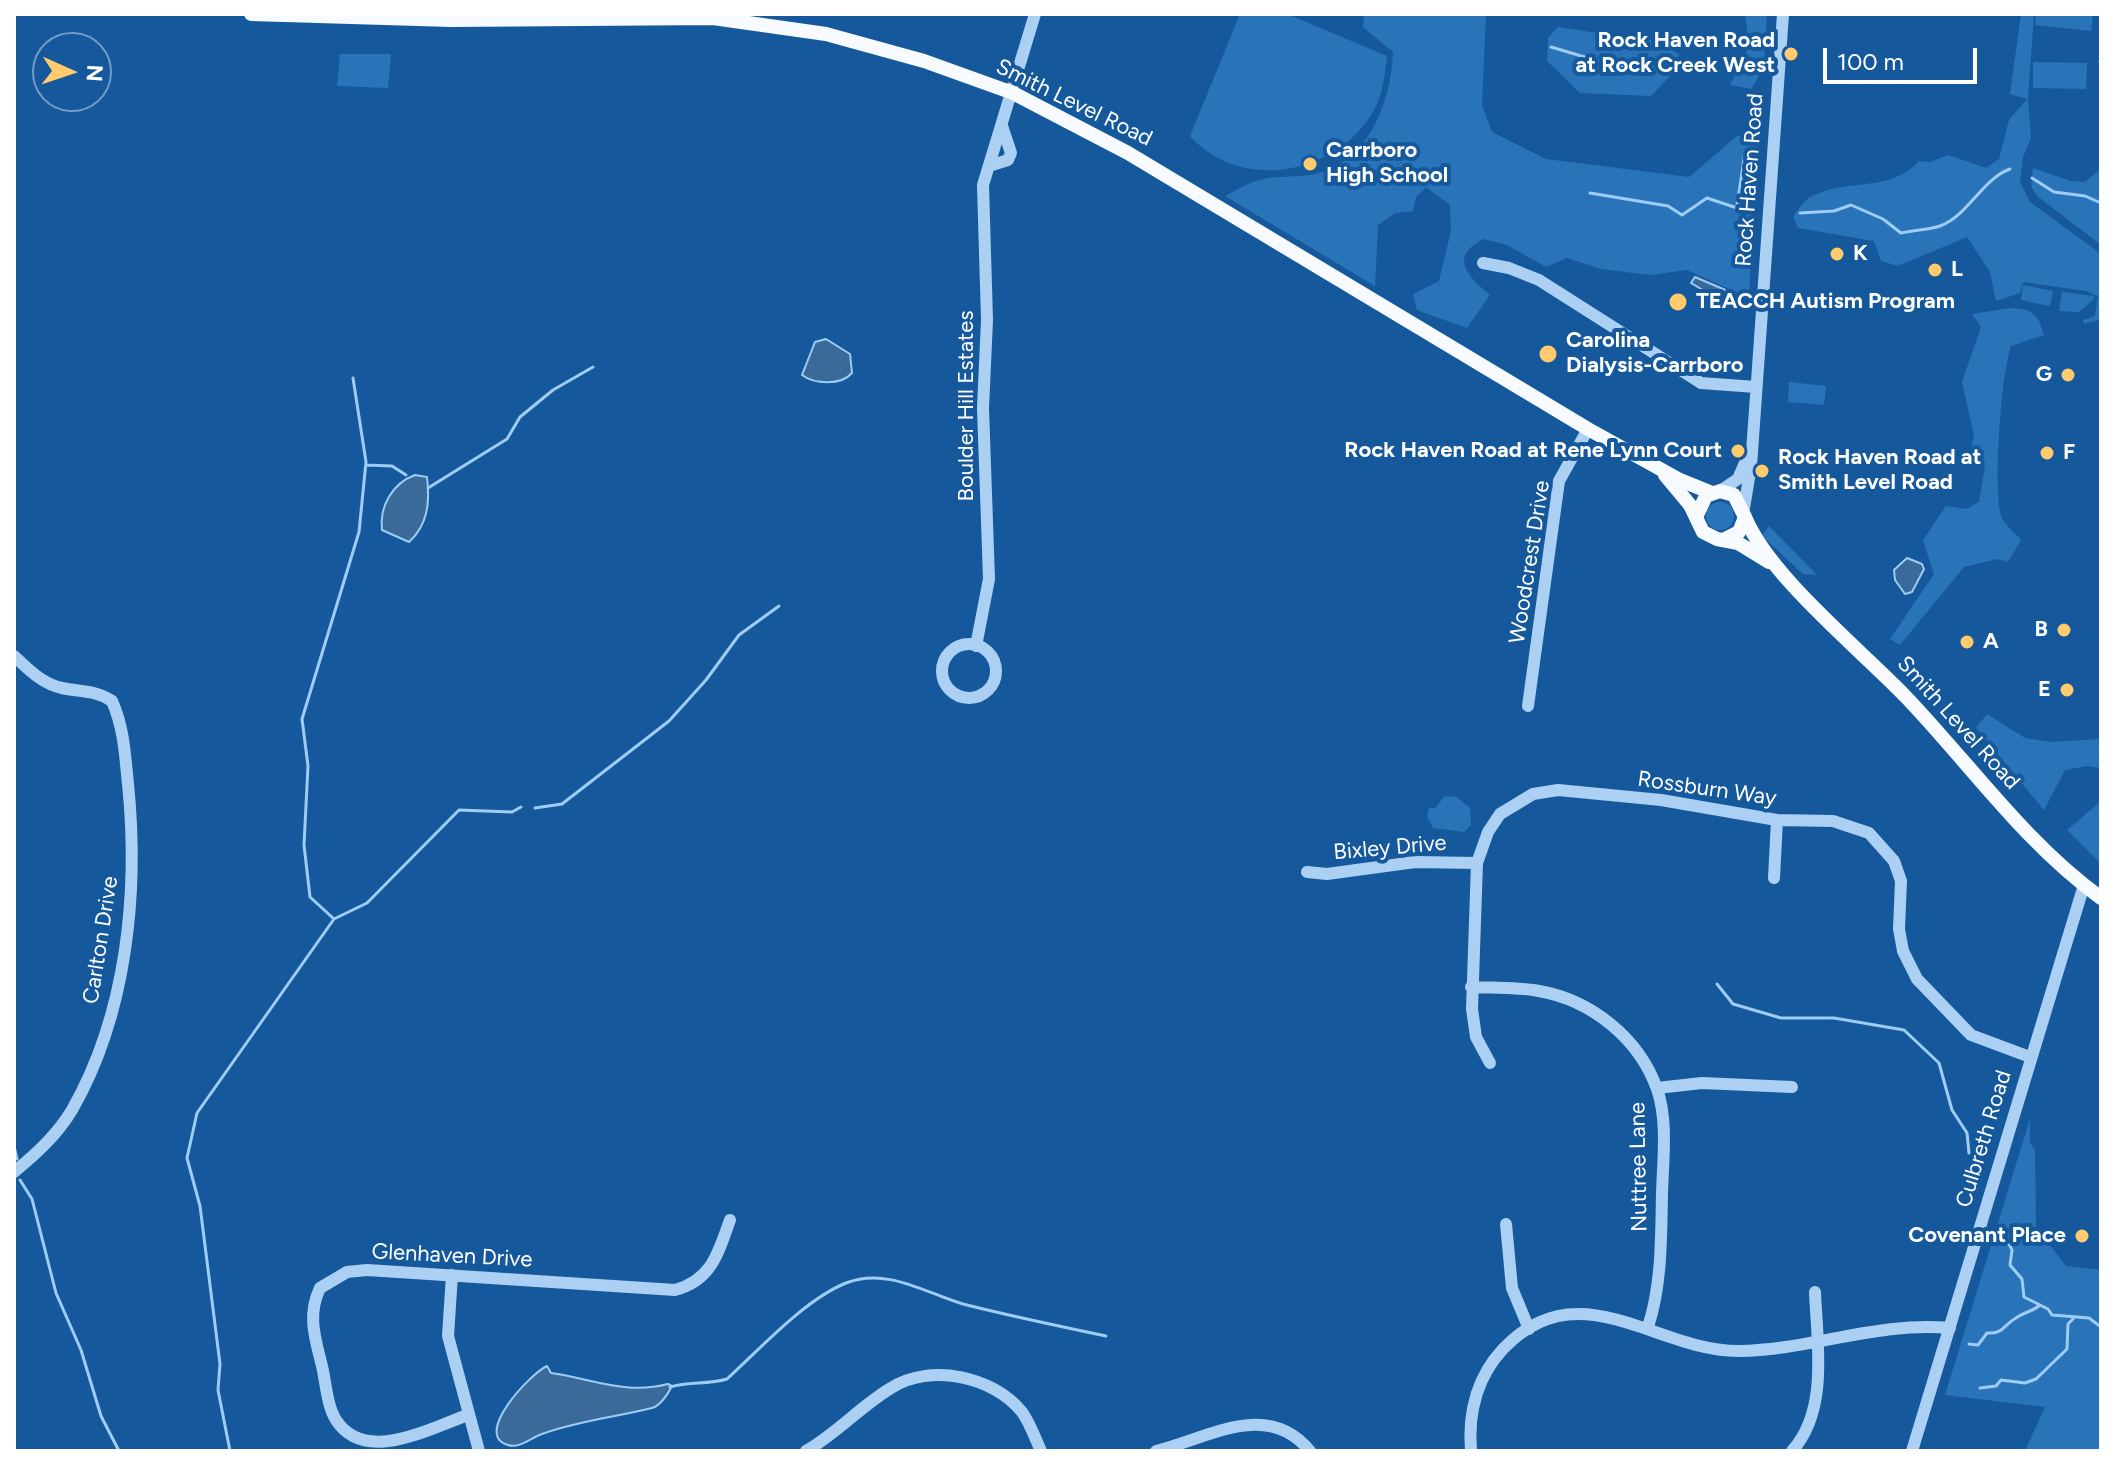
<!DOCTYPE html>
<style>
body{margin:0}
#map{position:relative;width:2115px;height:1465px;overflow:hidden;background:#15599c;font-family:Figtree,sans-serif}
canvas{display:block}
.frame{position:absolute;inset:0;border:16px solid #fff;pointer-events:none}
.north{position:absolute;left:32px;top:32px;width:80px;height:80px;box-sizing:border-box;background:#15599c;border:2px solid #739bc4;border-radius:50%;rotate:93deg;font-size:22px;font-weight:700;line-height:32px;text-align:center;color:#fff}
.north::after{content:'';display:block;margin:auto;width:28px;height:36px;background:#ffcb6d;clip-path:polygon(50% 0,100% 100%,50% 72%,0 100%)}
.scale{position:absolute;left:1823px;top:48px;width:154px;height:36px;box-sizing:border-box;border:4px solid #fff;border-top:0;padding-left:10px;font-size:24px;line-height:28px;white-space:nowrap;color:#fff;-webkit-text-stroke:6px #15599c;paint-order:stroke}
</style>
<div id="map">
<canvas width="2115" height="1465"></canvas>
<div class="frame"></div>
<div class="north">N</div>
<div class="scale">100 m</div>
</div>
<script>
const g = document.querySelector('canvas').getContext('2d');
g.lineJoin = 'round';
function fill(path, color) { g.fillStyle = color; g.fill(path, 'evenodd'); }
function trace(path, color, width, dash) { g.strokeStyle = color; g.lineWidth = width; g.lineCap = dash ? 'butt' : 'round'; g.setLineDash(dash || []); g.stroke(path); }
function write(font, color, halo, rows, align = 'center') {
  g.font = font + ' Figtree,sans-serif'; g.lineWidth = 8; g.setLineDash([]); g.textBaseline = 'middle'; g.strokeStyle = halo; g.fillStyle = color; for (const [text, x, y, turn = 0] of rows) {
    g.save(); g.translate(x, y); g.rotate((+turn || 0) * Math.PI / 180); g.textAlign = isNaN(turn) ? turn : align; if (halo) g.strokeText(text, 0, 0); g.fillText(text, 0, 0); g.restore();
  }
}
fill(new Path2D(`
 M1240 14H1287L1387 56C1385 74 1383 94 1374 110 1338 175 1241 193 1190 136Z
 M1364 14H1486L1482 105 1492 132 1546 159 1689 177 1737 136 1750 134 1757 141 1749 298 1687 270 1650 275 1601 269 1567 258 1546 267 1507 245 1484 239C1448 256 1468 277 1490 295L1467 328 1417 310 1413 294 1439 281 1451 231 1450 205 1426 187 1416 197 1413 211 1395 213 1378 225 1375 286 1225 196C1236 191 1248 183 1259 180 1277 175 1297 178 1315 174 1370 161 1391 101 1393 52L1363 27Z
 M1745 14H1767L1764 67 1751 89 1730 85 1749 46Z
 M2021 14H2034L2028 98 2031 138 2023 157 2020 182 2030 202 2101 254V319L2084 324 2083 320 2095 316 2098 296 2086 291 2023 282 2020 293 1996 301 1990 272 1967 237 1898 266 1881 261 1874 241 1798 228 1793 217C1797 211 1803 202 1809 198 1844 177 1890 194 1919 161L1930 162 1948 155 1986 168 1999 159 2009 120 2027 99 2010 94Z
 M2036 14H2093L2091 31 2035 25Z
 M1558 27 1611 35 1646 34 1679 54 1672 74 1651 96 1580 93 1547 61 1548 38Z
 M340 54H391L388 88 337 86Z
 M2033 62 2087 63 2086 89 2033 88Z
 M2033 168 2071 181 2085 182 2101 169V245L2037 196 2031 186Z
 M2023 285 2053 291 2050 306 2021 300Z
 M2062 292 2094 296V299L2079 312 2059 311Z
 M2010 308C2032 309 2038 313 2044 335L2011 346C2001 376 1993 485 2001 516 2004 524 2015 533 2021 540L2008 562 1997 559 1964 567 1900 645 1890 639 1934 574 1923 540 1946 506 1966 509 1979 502 1985 466 1970 453 1974 435 1962 382 1981 327 1972 314Z
 M1789 382 1826 386 1824 405 1788 402Z
 M1706 516a14 14 0 1 1 28 0a14 14 0 1 1-28 0Z
 M1769 526 1817 575 1803 574 1762 536Z
 M1987 714 2025 738 2051 742 2101 739V768L2087 766 2065 770 2044 810 1976 728Z
 M1445 796 1457 797 1470 808 1471 825 1464 832 1433 828 1427 817 1429 808H1435Z
 M2101 801V864L2067 830Z
 M2030 1119V1143L2035 1150 2036 1227 2066 1266 2101 1270V1451H2025L2045 1407 1945 1395Z`), '#2974b9');
const water = new Path2D(`
 M1695 277 1737 295 1736 306H1730L1691 283Z
 M826 339 850 354 852 373C841 386 814 384 802 375L815 342Z
 M415 475 427 477C430 502 428 525 409 542L382 530C379 506 393 483 415 475Z
 M1907 558 1922 564 1924 569 1912 592 1905 594 1895 580 1894 570Z
 M547 1366 551 1373C593 1379 626 1395 668 1384L672 1386C668 1394 660 1406 652 1408 616 1417 577 1421 542 1434 532 1437 519 1449 508 1445 472 1435 531 1373 547 1366Z`);
fill(water, '#3a6a9a');
trace(water, '#9eccf5', 2);
trace(new Path2D(`
 M1551 47 1605 63 1655 70 1676 69
 M2100 61 2101 65
 M2032 178 2054 192 2085 196 2101 203
 M1590 193 1668 206 1682 215 1707 198 1743 210
 M1737 206 1745 152
 M1800 213 1834 211 1851 205 1883 219 1901 233C1913 230 1928 230 1940 226 1969 215 1982 179 2010 169
 M366 465 392 466 406 475
 M428 488 507 439 520 417 553 390 593 367
 M535 808 562 804 669 721 706 680 739 635 779 606
 M334 919 310 897 304 845 308 766 302 719 359 532 366 462 353 378
 M1717 984 1733 1004 1781 1018H1834L1904 1030 1939 1063 1952 1110 1967 1133 1969 1153
 M14 1146 17 1159
 M20 1180 32 1199 56 1293 81 1350 101 1416 119 1451
 M2004 1233 2012 1250 2010 1265 2022 1279 2024 1297 2048 1309 2052 1315 2089 1318 2101 1327
 M1969 1344 1978 1345 1987 1333C2004 1334 2003 1325 2016 1318 2024 1312 2032 1312 2040 1305
 M670 1387C690 1381 707 1385 727 1379 760 1349 804 1300 846 1283 887 1267 925 1293 963 1304 1010 1316 1058 1326 1106 1336
 M1980 1388 1996 1386 2001 1380 2025 1383 2036 1379 2067 1349 2068 1324 2073 1319
 M230 1451 218 1390 220 1364 200 1206 187 1158 197 1113 334 919 367 903 459 810 512 812 521 807`), '#9eccf5', 3);
trace(new Path2D(`
 M989 166 1008 160 1011 153 1002 126
 M1483 263 1509 268 1539 280 1701 383 1756 387
 M1720 491 1738 479 1748 456
 M1744 508 1751 466 1783 14
 M942 671a27 27 0 1 1 54 0a27 27 0 1 1-54 0Z
 M976 646 989 579 983 408 987 320 983 185 1035 14
 M14 656C28 669 42 684 62 688 80 692 96 690 112 701 124 728 125 755 128 784 139 892 127 1014 72 1110 57 1135 36 1154 14 1172
 M1528 706 1559 481 1588 429
 M1307 872 1327 874 1415 862 1477 863
 M1774 878 1777 820
 M1471 987C1494 988 1517 987 1539 991 1591 1000 1639 1038 1657 1089 1668 1120 1663 1160 1662 1193 1661 1238 1662 1284 1648 1327
 M1490 1063 1476 1037 1472 1009 1477 863 1488 832 1500 814 1533 794 1558 790 1661 800 1777 820 1833 821 1869 833 1894 861 1901 881 1899 929 1903 951 1917 979 1971 1035 2030 1057
 M1657 1088 1702 1083 1792 1087
 M1506 1224 1512 1288 1529 1329
 M452 1275 448 1336 479 1451
 M468 1415C430 1428 365 1465 336 1420 327 1406 326 1383 322 1366 315 1338 307 1315 320 1288L347 1272 367 1270 675 1290C712 1280 718 1253 730 1220
 M806 1451C837 1433 861 1406 891 1388 930 1363 993 1376 1022 1412 1030 1423 1035 1438 1041 1451
 M1156 1451C1209 1438 1267 1399 1310 1451
 M1471 1451C1468 1413 1476 1378 1503 1349 1579 1269 1655 1351 1738 1351 1811 1350 1878 1321 1950 1328
 M1792 1451C1829 1410 1817 1343 1815 1292
 M1912 1451 2084 885`), '#abd0f3', 12);
trace(new Path2D(`
 M251 14 451 20 713 18 826 34 924 61 1013 93 1128 153 1588 429 1680 480 1712 493
 M1665 475 1690 505 1703 532 1717 539 1738 543 1769 562
 M1696 517 1706 496 1720 491 1734 495 1745 517 1739 532 1725 539
 M1745 517C1769 576 1860 649 1906 697 1970 764 2025 843 2101 898`), '#f7fbff', 14);
for (const [x, y, r, color] of [
 [1791,54,8,"#ffcb6d"],
 [1310,164,8,"#ffcb6d"],
 [1837,254,8,"#ffcb6d"],
 [1935,270,8,"#ffcb6d"],
 [1678,302,10,"#ffcb6d"],
 [1548,354,10,"#ffcb6d"],
 [2068,375,8,"#ffcb6d"],
 [1738,451,8,"#ffcb6d"],
 [2047,453,8,"#ffcb6d"],
 [1762,471,8,"#ffcb6d"],
 [2064,630,8,"#ffcb6d"],
 [1967,642,8,"#ffcb6d"],
 [2067,690,8,"#ffcb6d"],
 [2082,1236,8,"#ffcb6d"]
]) { const dot = new Path2D(); dot.arc(x, y, r, 0, 2 * Math.PI); g.fillStyle = color; g.fill(dot); trace(dot, '#15599c', 3); }
write('bold 22px', '#fff', '#15599c', [
 ["Rock Haven Road",1775,41,"right"],
 ["at Rock Creek West",1775,66,"right"],
 ["Carrboro",1326,151],
 ["High School",1326,176],
 ["K",1853,254],
 ["L",1951,270],
 ["TEACCH Autism Program",1696,302],
 ["Carolina",1566,341],
 ["Dialysis-Carrboro",1566,366],
 ["G",2052,375,"right"],
 ["Rock Haven Road at Rene Lynn Court",1722,451,"right"],
 ["F",2063,453],
 ["Rock Haven Road at",1778,458],
 ["Smith Level Road",1778,483],
 ["B",2048,630,"right"],
 ["A",1983,642],
 ["E",2051,690,"right"],
 ["Covenant Place",2066,1236,"right"]
], 'left');
write('22px', '#fff', '#15599c', [
 ["Smith Level Road",1074,103,26],
 ["Rock Haven Road",1750,180,-86],
 ["Boulder Hill Estates",967,406,-90],
 ["Woodcrest Drive",1530,562,-81],
 ["Smith Level Road",1958,723,48],
 ["Rossburn Way",1707,789,8],
 ["Bixley Drive",1390,848,-5],
 ["Carlton Drive",101,940,-81],
 ["Culbreth Road",1984,1139,-73],
 ["Nuttree Lane",1639,1167,-91],
 ["Glenhaven Drive",452,1256,3]
]);
</script>
